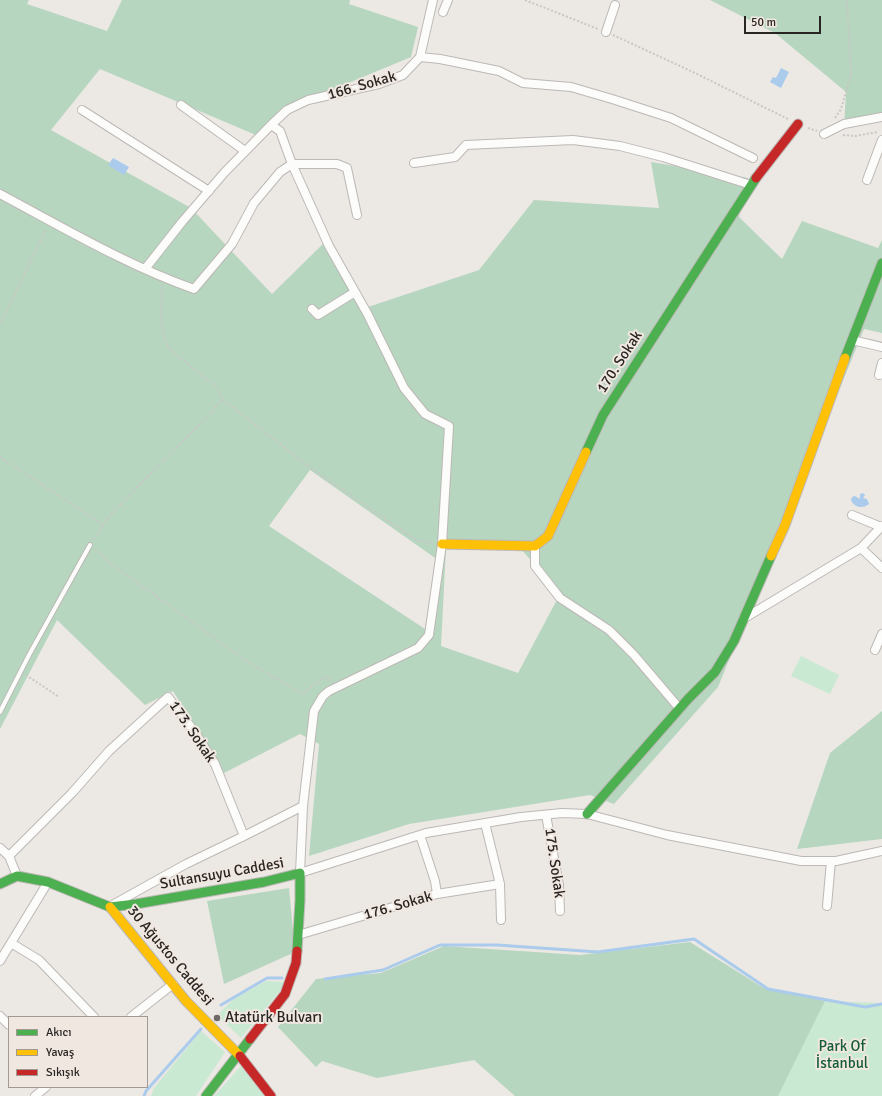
<!DOCTYPE html>
<meta charset="utf-8">
<style>
body{margin:0}
#map{position:relative;width:882px;height:1096px;overflow:hidden;background:#ece8e4;font-family:Signika,sans-serif}
canvas{display:block}
.legend{position:absolute;left:8px;top:1016px;width:140px;height:72px;box-sizing:border-box;background:#f0e7e0;border:1px solid #a09994;margin:0;padding:5px 7px;list-style:none;font-size:12px;color:#292523}
.legend li{display:flex;align-items:center;gap:8px;height:20px}
.legend b{width:20px;border:1px solid #a09994}
.scale{position:absolute;left:744px;top:16px;width:77px;height:18px;box-sizing:border-box;border:2px solid #292523;border-top:0;padding-left:5px;font-size:12px;line-height:14px;white-space:nowrap;color:#292523;-webkit-text-stroke:3px #f0e7e0;paint-order:stroke}
</style>
<div id="map">
<canvas width="882" height="1096"></canvas>
<ul class="legend">
<li><b style="height:5px;background:#4caf50"></b>Akıcı</li>
<li><b style="height:5px;background:#ffc107"></b>Yavaş</li>
<li><b style="height:5px;background:#c62828"></b>Sıkışık</li>
</ul>
<div class="scale">50 m</div>
</div>
<script>
const g = document.querySelector('canvas').getContext('2d');
g.lineJoin = 'round';
function fill(path, color) { g.fillStyle = color; g.fill(path, 'evenodd'); }
function trace(path, color, width, dash) { g.strokeStyle = color; g.lineWidth = width; g.lineCap = dash ? 'butt' : 'round'; g.setLineDash(dash || []); g.stroke(path); }
function write(font, color, halo, rows, align = 'center') {
  g.font = font + ' Signika,sans-serif'; g.lineWidth = 4; g.setLineDash([]); g.textBaseline = 'middle'; g.strokeStyle = halo; g.fillStyle = color; for (const [text, x, y, turn = 0] of rows) {
    g.save(); g.translate(x, y); g.rotate((+turn || 0) * Math.PI / 180); g.textAlign = isNaN(turn) ? turn : align; if (halo) g.strokeText(text, 0, 0); g.fillText(text, 0, 0); g.restore();
  }
}
fill(new Path2D(`
 M801 656 839 675 830 694 791 676Z
 M266 981 287 982 241 1038 217 1015 234 999Z
 M825 1001 882 1003V1096H778Z
 M201 1031 225 1052 196 1096H151L154 1088Z
 M241 1066 264 1096H214Z`), '#c9e9d2');
fill(new Path2D(`
 M0 0H29L27 4 107 31 122 0H350L349 4 418 27 411 57 281 111 256 135 100 69 51 130 191 208 272 294 330 237 365 308 479 270 534 200 659 208 651 162 748 178 739 217 782 259 802 221 878 248 882 240V333L864 329 718 687 614 804 590 795 409 824 309 856 319 744 300 734 224 773 173 691 145 705 57 620 0 729ZM310 470 438 560 428 631 269 526ZM446 547 521 549 560 594 518 673 441 646Z
 M710 0H882V121L844 128 846 92 775 33Z
 M882 711V839L797 849 830 753Z
 M289 888 295 952 224 984 207 901Z
 M690 942 762 987 825 1001 778 1096H515L474 1060 377 1078 322 1061 316 1067 278 1027 316 979 381 973 444 946 580 955Z`), '#b6d6bf');
fill(new Path2D(`
 M781 68 789 72 781 88 770 82 773 77 776 78Z
 M113 158 129 167 124 175 108 165Z
 M863 493 865 495 863 498 867 499 869 504C863 509 854 508 851 500L852 497 855 496 860 499V494Z`), '#aacbeb');
trace(new Path2D(`
 M325 979 383 970 440 945H497L598 952 694 939 768 989 865 1007 882 1004
 M221 1005 267 978H282
 M144 1096 146 1091 201 1029`), '#aacbeb', 3);
const lane = new Path2D(`
 M0 712 29 655 90 545`);
const street = new Path2D(`
 M443 12 448 0
 M606 32 615 5
 M420 57 440 59 499 71 523 83 571 87 612 99 671 118 753 158
 M181 105 245 151
 M82 110 209 191
 M271 125 287 110 308 100 379 84 403 75 420 57 433 0
 M824 134 844 124 882 117
 M414 163 455 157 466 145 573 140 620 146 663 157 751 185
 M867 180 882 140
 M0 194C64 228 126 265 194 289L232 244 254 203 280 172 292 164H337L347 168 357 215
 M145 269 182 222 224 173 271 125 280 131 292 164 329 246 367 313 404 388 425 414 449 426 442 544 429 635 418 648 329 691 323 696 314 711 303 806 300 873 426 833 521 817 562 813 587 814 667 835 801 861H836L882 851
 M312 309 318 315 355 292
 M852 340 882 347
 M879 375 882 363
 M852 515 881 527
 M535 546V566L560 598 609 630 634 655 680 709
 M861 548 882 568
 M743 619 861 548 882 526
 M875 650 882 634
 M546 815 559 885 560 911
 M485 823 500 884 501 920
 M420 835 435 881 437 894
 M244 836 303 806
 M0 848 9 856 17 876
 M9 856 72 793 109 751 168 697 194 731 215 764 244 836 186 864 114 904
 M827 906 831 861
 M298 935 437 894 500 884
 M11 943 39 960 94 1017
 M0 961 48 882
 M0 1016 9 1025
 M131 1017 173 984
 M35 1096 46 1087`);
const fast = new Path2D(`
 M845 358 882 263
 M586 452 603 415 756 178
 M587 814 688 699 715 672 734 641 771 556
 M0 884 17 876 48 882 110 907 136 904 264 882 300 873V900L297 951
 M206 1096 250 1039`);
const slow = new Path2D(`
 M442 544 535 546 548 536 586 452
 M771 556 785 525 845 358
 M110 907 186 1001 240 1056`);
const jam = new Path2D(`
 M756 178 798 124
 M250 1039 285 994 296 963 297 951
 M240 1056 271 1096`);
trace(lane, '#bcb8b5', 6);
trace(street, '#bcb8b5', 10);
trace(fast, '#bcb8b5', 11);
trace(slow, '#bcb8b5', 11);
trace(jam, '#bcb8b5', 11);
trace(new Path2D(`
 M525 0 598 29
 M613 35 695 73 788 119
 M835 118 841 109 851 75 847 0
 M808 128 817 131
 M843 135 855 136 878 132
 M162 285C162 308 158 334 172 352L215 385 219 392 222 399 308 466 416 540 432 543
 M0 325 46 229
 M0 457 103 525
 M93 540 112 513 212 412 222 399
 M95 549 110 563 249 663 303 694 321 679 327 677 333 681
 M26 675 59 697`), '#c8c7c6', 2, [2, 2]);
trace(lane, '#fcfcfb', 4);
trace(street, '#fcfcfb', 8);
trace(fast, '#4caf50', 9);
trace(slow, '#ffc107', 9);
trace(jam, '#c62828', 9);
for (const [x, y, r, color] of [
 [217,1018,4,"#6d6967"]
]) { const dot = new Path2D(); dot.arc(x, y, r, 0, 2 * Math.PI); g.fillStyle = color; g.fill(dot); trace(dot, '#f0e7e0', 1.5); }
write('15px', '#292523', '#f0e7e0', [
 ["166. Sokak",362,86,-16],
 ["170. Sokak",620,362,-57],
 ["173. Sokak",192,732,56],
 ["175. Sokak",554,863,82],
 ["Sultansuyu Caddesi",222,874,-10],
 ["176. Sokak",398,906,-16],
 ["30 Ağustos Caddesi",170,956,50]
]);
write('15px', '#292523', '#f0e7e0', [
 ["Atatürk Bulvarı",225,1018]
], 'left');
write('15px', '#135c37', '#f0e7e0', [
 ["Park Of",842,1047],
 ["İstanbul",842,1064]
]);
</script>
